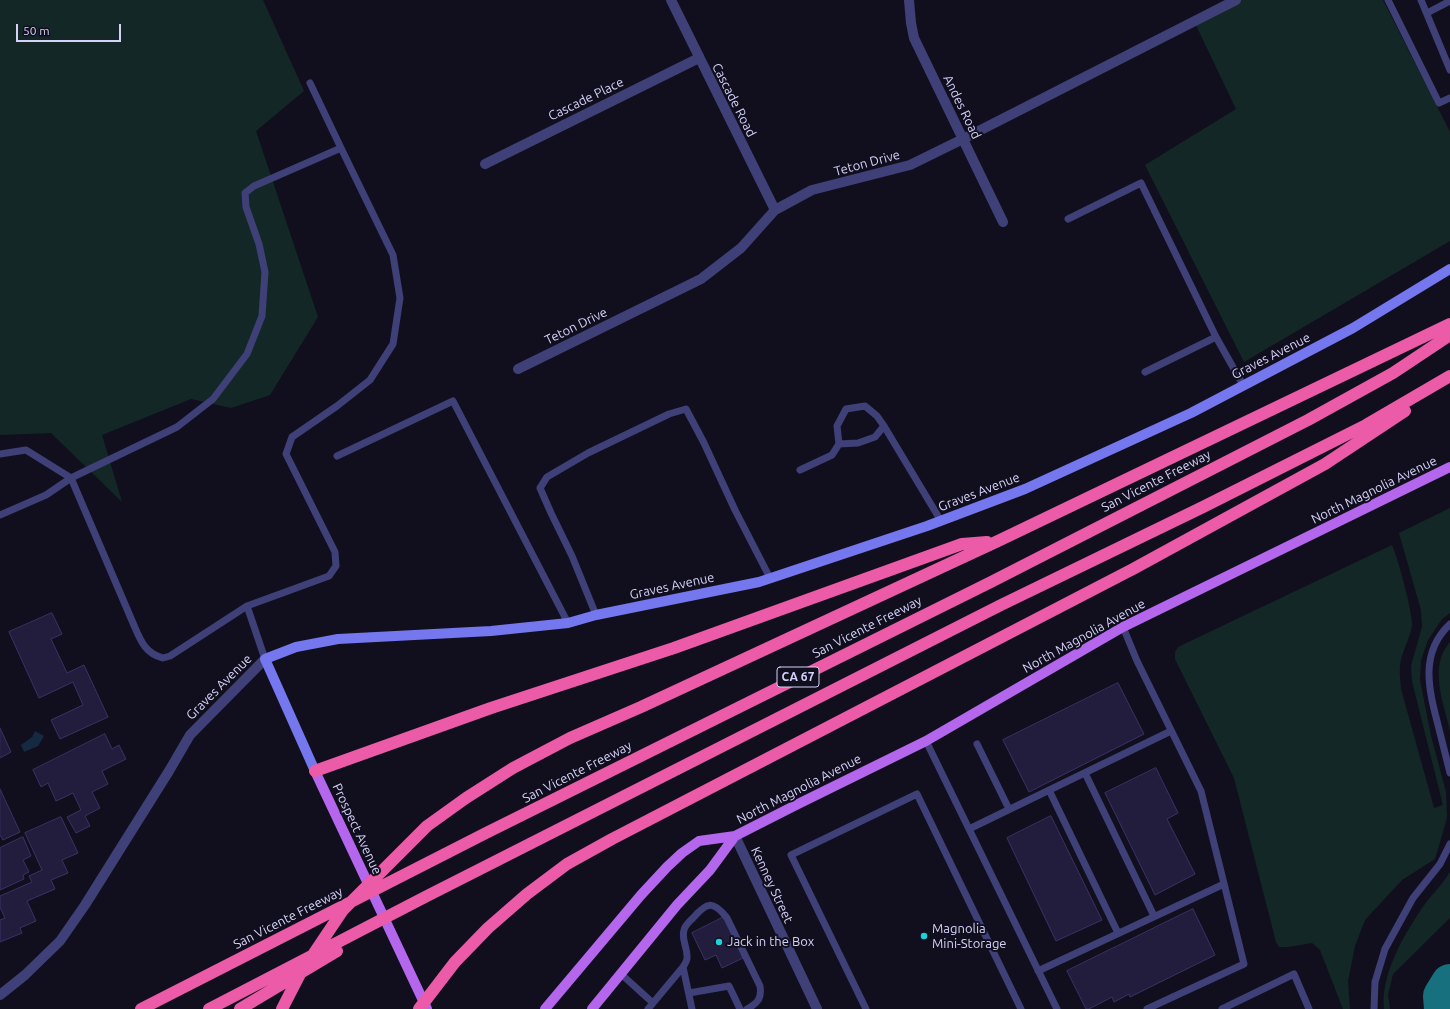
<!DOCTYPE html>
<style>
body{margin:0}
#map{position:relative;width:1450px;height:1009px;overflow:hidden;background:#110f1e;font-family:Ubuntu,sans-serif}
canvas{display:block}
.scale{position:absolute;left:16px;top:24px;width:105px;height:18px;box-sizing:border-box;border:2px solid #d4d2f9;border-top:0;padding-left:5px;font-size:12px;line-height:14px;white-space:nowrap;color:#d4d2f9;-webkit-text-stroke:3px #110f1e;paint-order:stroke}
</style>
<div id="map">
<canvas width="1450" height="1009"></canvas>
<div class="scale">50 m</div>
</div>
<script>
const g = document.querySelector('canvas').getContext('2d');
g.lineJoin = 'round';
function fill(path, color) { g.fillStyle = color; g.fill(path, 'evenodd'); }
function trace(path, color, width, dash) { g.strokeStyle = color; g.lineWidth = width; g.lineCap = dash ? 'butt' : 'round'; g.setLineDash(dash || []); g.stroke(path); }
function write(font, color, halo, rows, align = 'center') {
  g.font = font + ' Ubuntu,sans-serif'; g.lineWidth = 4; g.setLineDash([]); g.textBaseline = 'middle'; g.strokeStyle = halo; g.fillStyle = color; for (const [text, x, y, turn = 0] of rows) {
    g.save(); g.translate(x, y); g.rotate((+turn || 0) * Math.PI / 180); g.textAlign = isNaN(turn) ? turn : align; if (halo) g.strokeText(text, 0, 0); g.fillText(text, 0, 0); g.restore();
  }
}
fill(new Path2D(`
 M0 0H263L304 91 256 131 318 317 270 395 231 408 191 399 102 435 122 502 51 433 0 435Z
 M1236 0H1383L1450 132V241L1244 362 1145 165 1236 109 1194 21Z
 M1450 508V613L1442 619 1428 640 1421 660 1420 680 1431 736 1446 792 1447 818 1435 859 1402 880 1365 920 1355 946 1348 981 1350 1009H1343L1320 950 1312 943 1288 947H1279L1276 942 1234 778 1175 659V652L1178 647 1392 545C1398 558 1413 614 1412 626 1410 636 1406 644 1403 653 1398 665 1400 677 1401 689L1434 808 1443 805 1412 681 1411 666 1422 627 1421 610 1399 533Z
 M1450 642V731C1444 703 1428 667 1450 642Z
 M1450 872V918L1393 974 1388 995 1390 1009H1384C1380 974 1406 931 1425 904 1433 893 1443 884 1450 872Z`), '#132826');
fill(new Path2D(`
 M35 731 44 736 38 746 24 752 21 745 32 737Z`), '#152943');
trace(new Path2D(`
 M1443 1009 1442 996 1450 983`), '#16707d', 38);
const building = new Path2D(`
 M52 613 62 634 51 639 67 673 84 665 108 717 60 739 51 720 83 705 73 682 39 698 9 632Z
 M1118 683 1144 734 1029 792 1003 740Z
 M0 728 11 752 0 758Z
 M105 734 112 749 119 745 126 759 102 771 108 784 92 792 100 808 85 816 90 826 76 833 67 817 81 810 73 793 56 801 48 783 41 787 33 770Z
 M1156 768 1178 813 1167 819 1195 874 1155 895 1105 793Z
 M0 789 20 832 3 840 0 835Z
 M1051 816 1102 920 1056 941 1007 838Z
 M61 817 78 853 62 860 68 873 51 880 55 889 27 901 36 921 20 928 22 933 0 942V920L5 918 0 907V896L32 882 29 876 42 870 25 833Z
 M23 837 31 856 23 860 29 872 23 875 24 879 0 890V848Z
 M1193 909 1215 955 1130 997 1129 994 1114 1002 1112 997 1089 1009H1086L1067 971Z
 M724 917 743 958 722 968 716 955 705 960 692 933Z`);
fill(building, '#221d3d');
trace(building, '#3a3266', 1);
trace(new Path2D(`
 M1388 0 1439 103 1450 98
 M1421 0 1450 70
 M1427 13 1450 1
 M310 83 341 148
 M1068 219 1141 183 1216 337 1243 385
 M1145 372 1216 337
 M839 444 858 443 875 437 884 426
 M0 454 26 450 71 478 133 623C140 639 144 653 163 658L170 656 247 606 265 659
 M337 456 453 401 568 623
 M800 470 832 455 839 444 837 426 846 409 865 406 877 416 884 426 941 521
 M0 515 46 495 71 478 177 427 213 399 247 354 262 316 265 272 259 244 246 207 245 193 254 186 341 148 393 255 400 298 393 344 370 380 337 406 292 437 286 454 335 552 336 566 329 576 247 606
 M596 615 572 556 551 513 540 488 547 477 588 453 669 414 686 409 704 443 735 510 770 578
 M1450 624C1419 653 1429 690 1438 725 1442 741 1446 757 1450 773
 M1123 627 1137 661 1201 791 1244 964 1147 1009
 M926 741 1057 1009
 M977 744 1009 809
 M1085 773 1154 916
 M1049 790 1118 933
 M969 829 1171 731
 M683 967C685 964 687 961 687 958 688 948 681 940 684 930 685 925 690 921 693 918 707 902 713 900 727 918L760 986C762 998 758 1003 747 1009
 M1038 971 1224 884
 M621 974 653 1003
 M689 993 729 986 740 1009
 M648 1009 683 967 692 1009
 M866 1009 791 855 917 794 1021 1009
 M1222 1009 1294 974 1309 1009
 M1374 1009 1375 982 1385 949 1413 898 1440 864 1450 844`), '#3f4078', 7);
trace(new Path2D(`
 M671 0 775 210
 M909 0 911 23 914 38 1003 222
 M485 164 699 58
 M518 369 701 279 741 248 775 210 812 190 910 165 963 139 1236 0
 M735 836 817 1009`), '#3f4078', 10);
trace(new Path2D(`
 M0 995 25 975 60 941 85 905 169 771 190 735 265 659`), '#3f4078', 10);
trace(new Path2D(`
 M315 771 265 659 296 647 338 639 491 631 568 623 596 615 759 582 927 526 1025 489 1191 413 1353 328 1450 269`), '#7477ee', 10);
trace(new Path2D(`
 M315 771 427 1009
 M545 1009 641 895 667 867 682 853 699 841 735 836 796 805 926 741 1123 627 1450 467
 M592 1009 677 905 710 870 735 836`), '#b466ec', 10);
trace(new Path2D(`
 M315 771 491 708 674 648 962 544 987 542
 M141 1009 486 833 991 582 1308 420 1393 373 1450 335
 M209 1009 427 896 1001 605 1203 507 1366 425 1450 376
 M240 1009 337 951
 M282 1009 300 974 343 910 427 826 466 798 513 768 570 738 641 707 998 541 1450 324
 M419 1009 455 962 488 928 527 894 567 864 612 839 1133 569 1325 464 1405 411`), '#eb5ba7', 12);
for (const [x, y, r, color] of [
 [924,936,4,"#1bd2dc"],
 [719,942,4,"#1bd2dc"]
]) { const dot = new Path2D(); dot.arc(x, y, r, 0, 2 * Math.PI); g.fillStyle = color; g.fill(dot); trace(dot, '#110f1e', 1.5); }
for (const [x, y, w] of [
 [798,677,42]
]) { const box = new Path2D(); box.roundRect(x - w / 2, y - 10, w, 20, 3); g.fillStyle = '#110f1e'; g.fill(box); trace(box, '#d4d2f9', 1); }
write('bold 12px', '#d4d2f9', null, [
 ["CA 67",798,677]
]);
write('13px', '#d4d2f9', '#110f1e', [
 ["Cascade Place",586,99,-26],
 ["Cascade Road",734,100,63],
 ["Andes Road",962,107,64],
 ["Teton Drive",867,163,-15],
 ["Teton Drive",576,326,-26],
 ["Graves Avenue",1271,356,-27],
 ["San Vicente Freeway",1156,481,-27],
 ["North Magnolia Avenue",1374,490,-26],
 ["Graves Avenue",979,492,-21],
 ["Graves Avenue",672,586,-12],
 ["San Vicente Freeway",867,627,-27],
 ["North Magnolia Avenue",1084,636,-29],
 ["Graves Avenue",219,687,-45],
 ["San Vicente Freeway",577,772,-27],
 ["North Magnolia Avenue",799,789,-27],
 ["Prospect Avenue",357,829,65],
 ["Kenney Street",772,885,65],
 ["San Vicente Freeway",288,918,-27]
]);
write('13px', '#d4d2f9', '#110f1e', [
 ["Magnolia",932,929],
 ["Mini-Storage",932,944],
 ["Jack in the Box",727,942]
], 'left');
</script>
